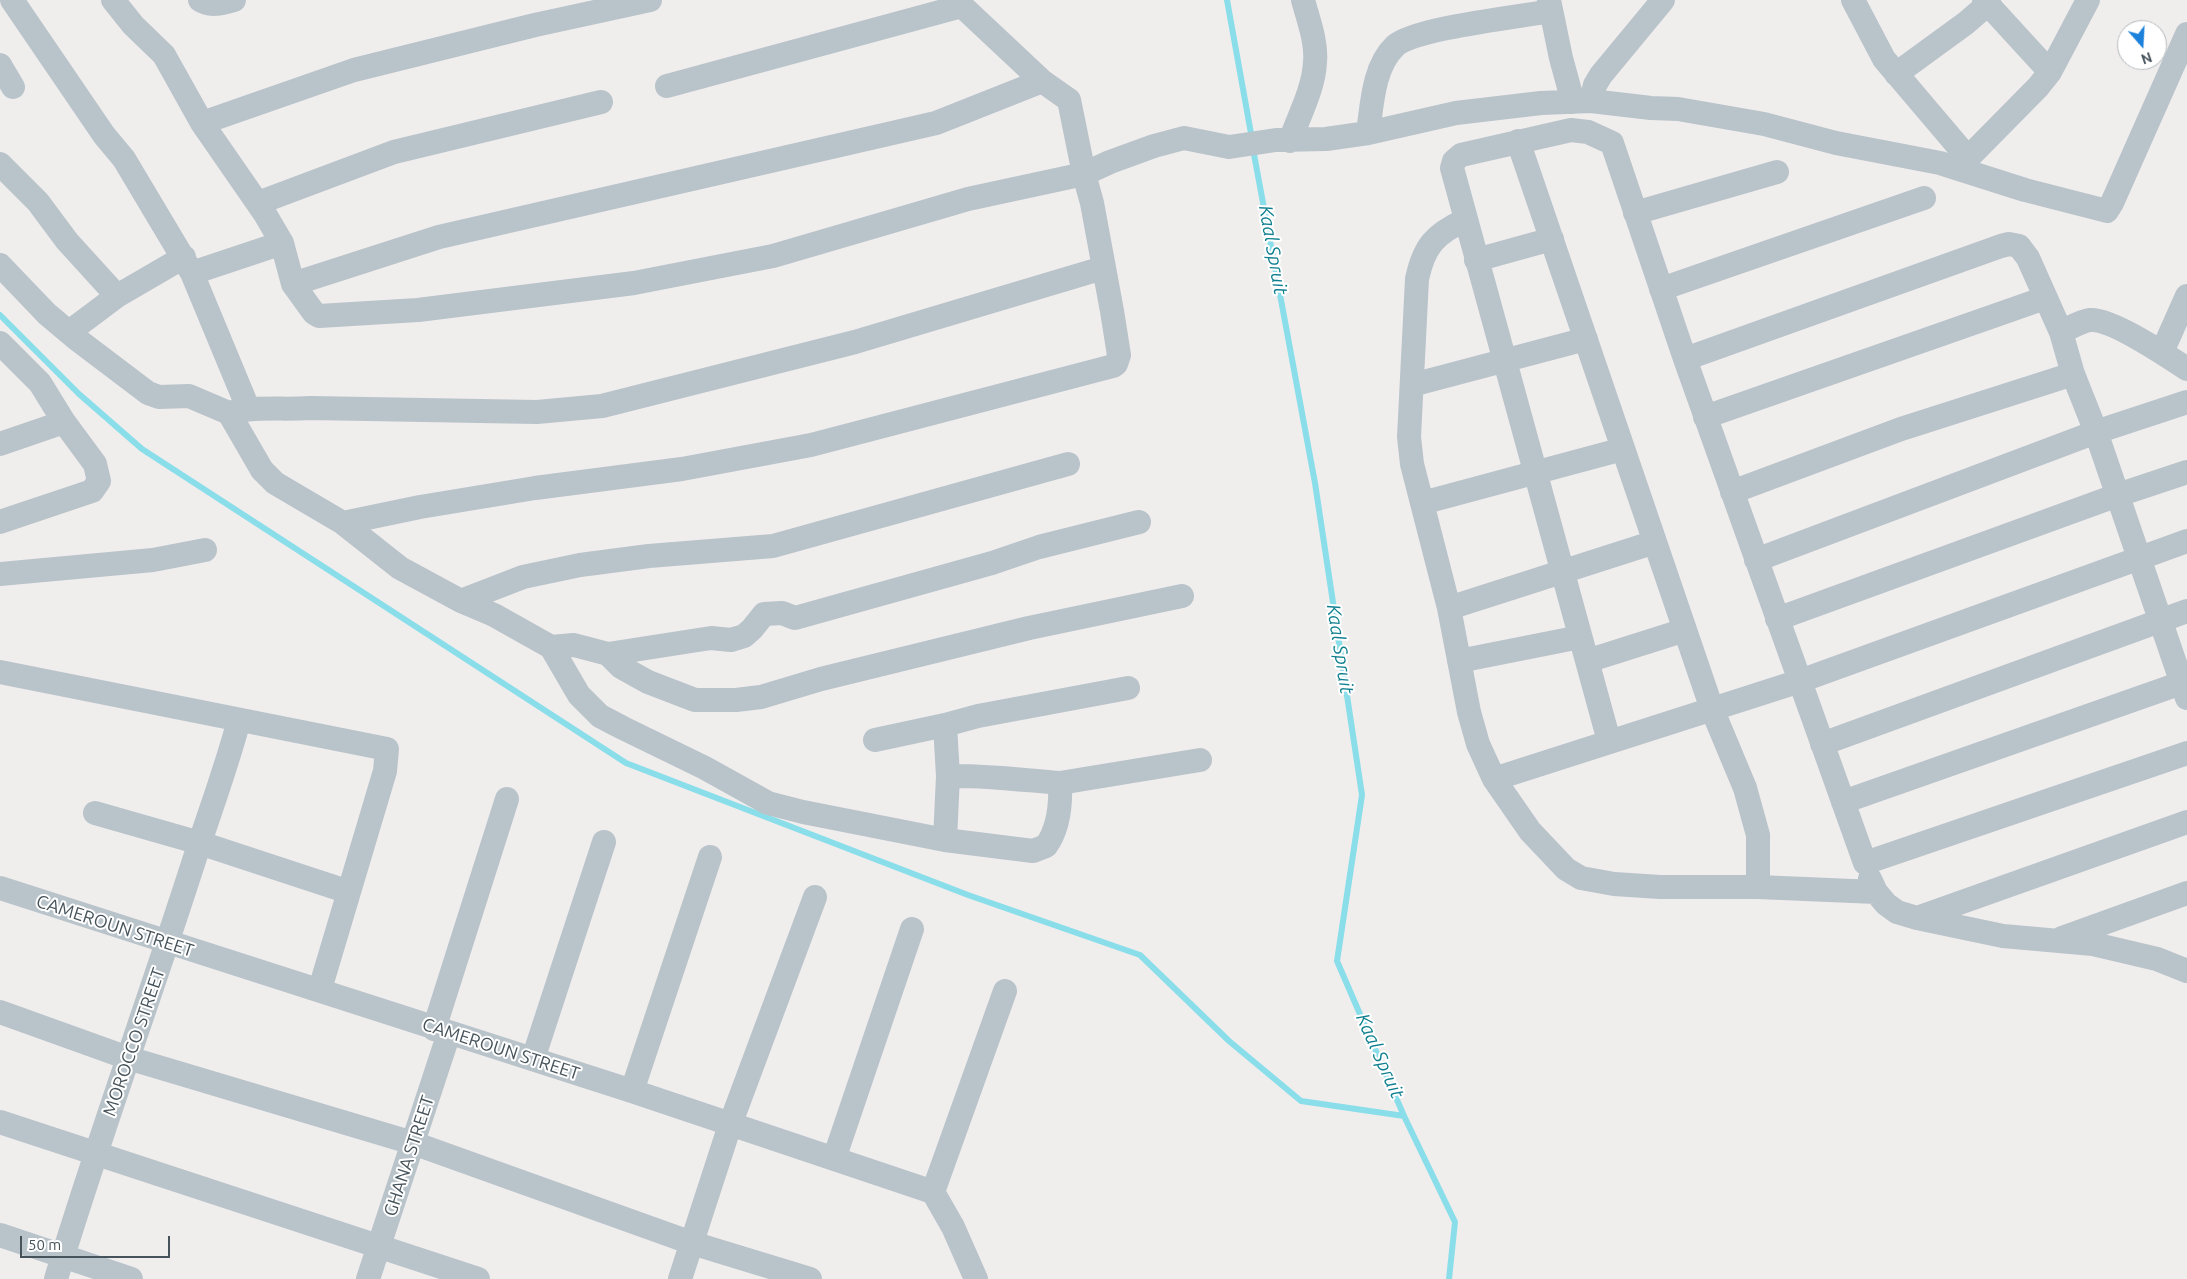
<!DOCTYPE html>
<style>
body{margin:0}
#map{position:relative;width:2187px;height:1279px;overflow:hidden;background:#f0eded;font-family:Ubuntu,sans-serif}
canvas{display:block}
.north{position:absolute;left:2117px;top:20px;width:50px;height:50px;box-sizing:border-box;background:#fff;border:1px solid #b5babd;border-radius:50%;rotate:161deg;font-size:14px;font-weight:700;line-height:20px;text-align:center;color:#46535a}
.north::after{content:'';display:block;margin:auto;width:18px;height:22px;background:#1c81db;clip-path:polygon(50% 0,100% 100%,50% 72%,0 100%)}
.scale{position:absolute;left:20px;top:1236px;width:150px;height:22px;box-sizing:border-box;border:2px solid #46535a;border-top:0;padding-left:6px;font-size:15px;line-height:18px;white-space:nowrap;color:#46535a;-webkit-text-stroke:4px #fff;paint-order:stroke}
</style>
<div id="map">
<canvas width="2187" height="1279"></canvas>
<div class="north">N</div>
<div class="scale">50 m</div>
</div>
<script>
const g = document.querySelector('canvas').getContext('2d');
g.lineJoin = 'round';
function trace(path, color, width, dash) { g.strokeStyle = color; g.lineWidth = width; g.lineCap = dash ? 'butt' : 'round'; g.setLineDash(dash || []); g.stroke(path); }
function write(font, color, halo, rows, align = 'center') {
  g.font = font + ' Ubuntu,sans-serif'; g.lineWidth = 4; g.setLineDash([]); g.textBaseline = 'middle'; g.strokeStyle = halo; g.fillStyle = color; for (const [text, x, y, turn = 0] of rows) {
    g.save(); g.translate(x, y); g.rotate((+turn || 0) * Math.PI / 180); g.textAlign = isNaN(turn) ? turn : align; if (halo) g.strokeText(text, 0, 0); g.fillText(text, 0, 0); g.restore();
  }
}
trace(new Path2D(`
 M1227 0 1252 139
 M1253 149 1315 483 1362 795 1337 961 1404 1116 1455 1222 1449 1279
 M0 315 79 394 142 449 626 763 968 895 1140 955 1229 1041 1301 1101 1404 1116`), '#89deea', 6);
trace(new Path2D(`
 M12 0 104 135 124 159 192 273 282 243 293 284 314 313 319 316 418 310 634 283 706 269 773 256 968 199 1084 174 1092 203 1112 311 1119 355 1116 364 1113 366 811 445 682 469 535 488 420 507 343 523
 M113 0 133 25 164 55 202 123 265 214 282 243
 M200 0C210 7 223 3 234 0
 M958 0 962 6 1042 81 1069 100 1084 174 1110 162 1154 146 1184 138 1229 147 1276 140 1326 139 1368 133 1456 113 1541 103 1591 101
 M1549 0 1561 58 1573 102
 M1663 0 1601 75 1595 85 1591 101 1651 108 1678 109 1764 124 1836 143 1940 163 2025 190 2107 211 2112 203 2187 34
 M1853 0 1884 59 1968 158
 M1984 0 2050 72
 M0 65 13 87
 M1896 74 1966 23 1988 4 1989 0
 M667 86 962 6
 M202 123 354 70 535 25 650 0
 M1368 133C1372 105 1373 67 1395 46 1415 28 1519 17 1551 11
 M1290 141C1299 116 1314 88 1315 62 1317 42 1308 19 1303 0
 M1518 141 1712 709 1745 788 1758 835V887
 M0 164 38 202 67 241 117 296 69 332
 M1962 169 1968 158 2038 87 2050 72 2088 0
 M258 203 394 152 601 102
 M1635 213 1777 172
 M1465 220C1435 234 1424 246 1417 279L1409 437 1412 464 1449 608 1469 712 1478 744 1494 779 1530 831 1566 869 1581 878 1614 884 1660 887H1758L1876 892
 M1476 260 1552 239
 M0 265 47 314 78 340 148 393 159 397 189 396 229 413 262 470 275 483 343 523 400 568 461 601 494 615 551 647 579 695 600 716 623 728 705 768 768 803 803 812 945 840 1033 851 1046 846C1059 828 1061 805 1060 783L1200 760
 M192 273 248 408
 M293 284 439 237 936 123 1042 81
 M1661 289 1924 198
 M117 296 184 257
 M2061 332C2070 328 2081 321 2090 320 2111 318 2169 357 2187 369
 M0 343 40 383 64 422 95 464 99 481 92 491 0 522
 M2162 352 2187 296
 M1685 359 2001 246 2009 244 2019 246 2028 258 2061 332 2073 374 2096 432 2187 698
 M1412 385 1586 339
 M229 413C255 406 283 410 310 408L537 412 602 406 855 342 1103 268
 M1705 417 2045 298
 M0 444 64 422
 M1732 492 1901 429 2073 374
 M1422 503 1623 449
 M1756 560 2096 432 2187 402
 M0 574 153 560 205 550
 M461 601 523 577 580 565 649 556 773 546 1068 464
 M1449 608 1655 542
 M1777 619 2118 495 2187 472
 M551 647 574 645 608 654 711 638 731 640 744 636 752 629 764 614 782 613 795 618 992 563 1039 547 1139 522
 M608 654 621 667 648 682 695 700H736L761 697 821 679 1029 628 1182 596
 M1459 661 1580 637
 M1587 661 1685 630
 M0 672 387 749 385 771 320 989
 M875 740 945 725
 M1609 741 1452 168 1454 161 1461 155 1571 130 1588 132 1612 143 1685 359 1865 863 2187 753
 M1822 744 2187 611
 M948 776 945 725 978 716 1128 688
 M1494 779 1800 681 2187 541
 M1843 802 2187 681
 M95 813 200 843 349 892
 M945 840 948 776C986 775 1022 780 1060 783
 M1870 879 1876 892 1886 904 1897 912 1917 918 2003 936 2093 944 2157 959 2187 971
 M0 888 632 1091 933 1192 953 1227 976 1279
 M1917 918 2187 822
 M2062 938 2187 893
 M0 1012 128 1058 413 1143 692 1243 810 1279
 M434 1029 507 799
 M533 1059 604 842
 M632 1091 710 857
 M0 1122 478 1279
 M834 1159 912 929
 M933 1192 1005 991
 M0 1235 131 1279
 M56 1279C100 1133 153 990 199 845 213 803 228 762 239 720
 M368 1279 449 1033
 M680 1279 730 1125 815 897`), '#b9c3ca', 24);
write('18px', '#46535a', '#fff', [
 ["CAMEROUN STREET",115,926,18],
 ["MOROCCO STREET",134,1042,-71],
 ["CAMEROUN STREET",501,1049,18],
 ["GHANA STREET",409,1156,-72]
]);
write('italic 19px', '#0f808f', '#fff', [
 ["Kaal Spruit",1273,250,80],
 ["Kaal Spruit",1340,649,81],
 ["Kaal Spruit",1380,1056,66]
]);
</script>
